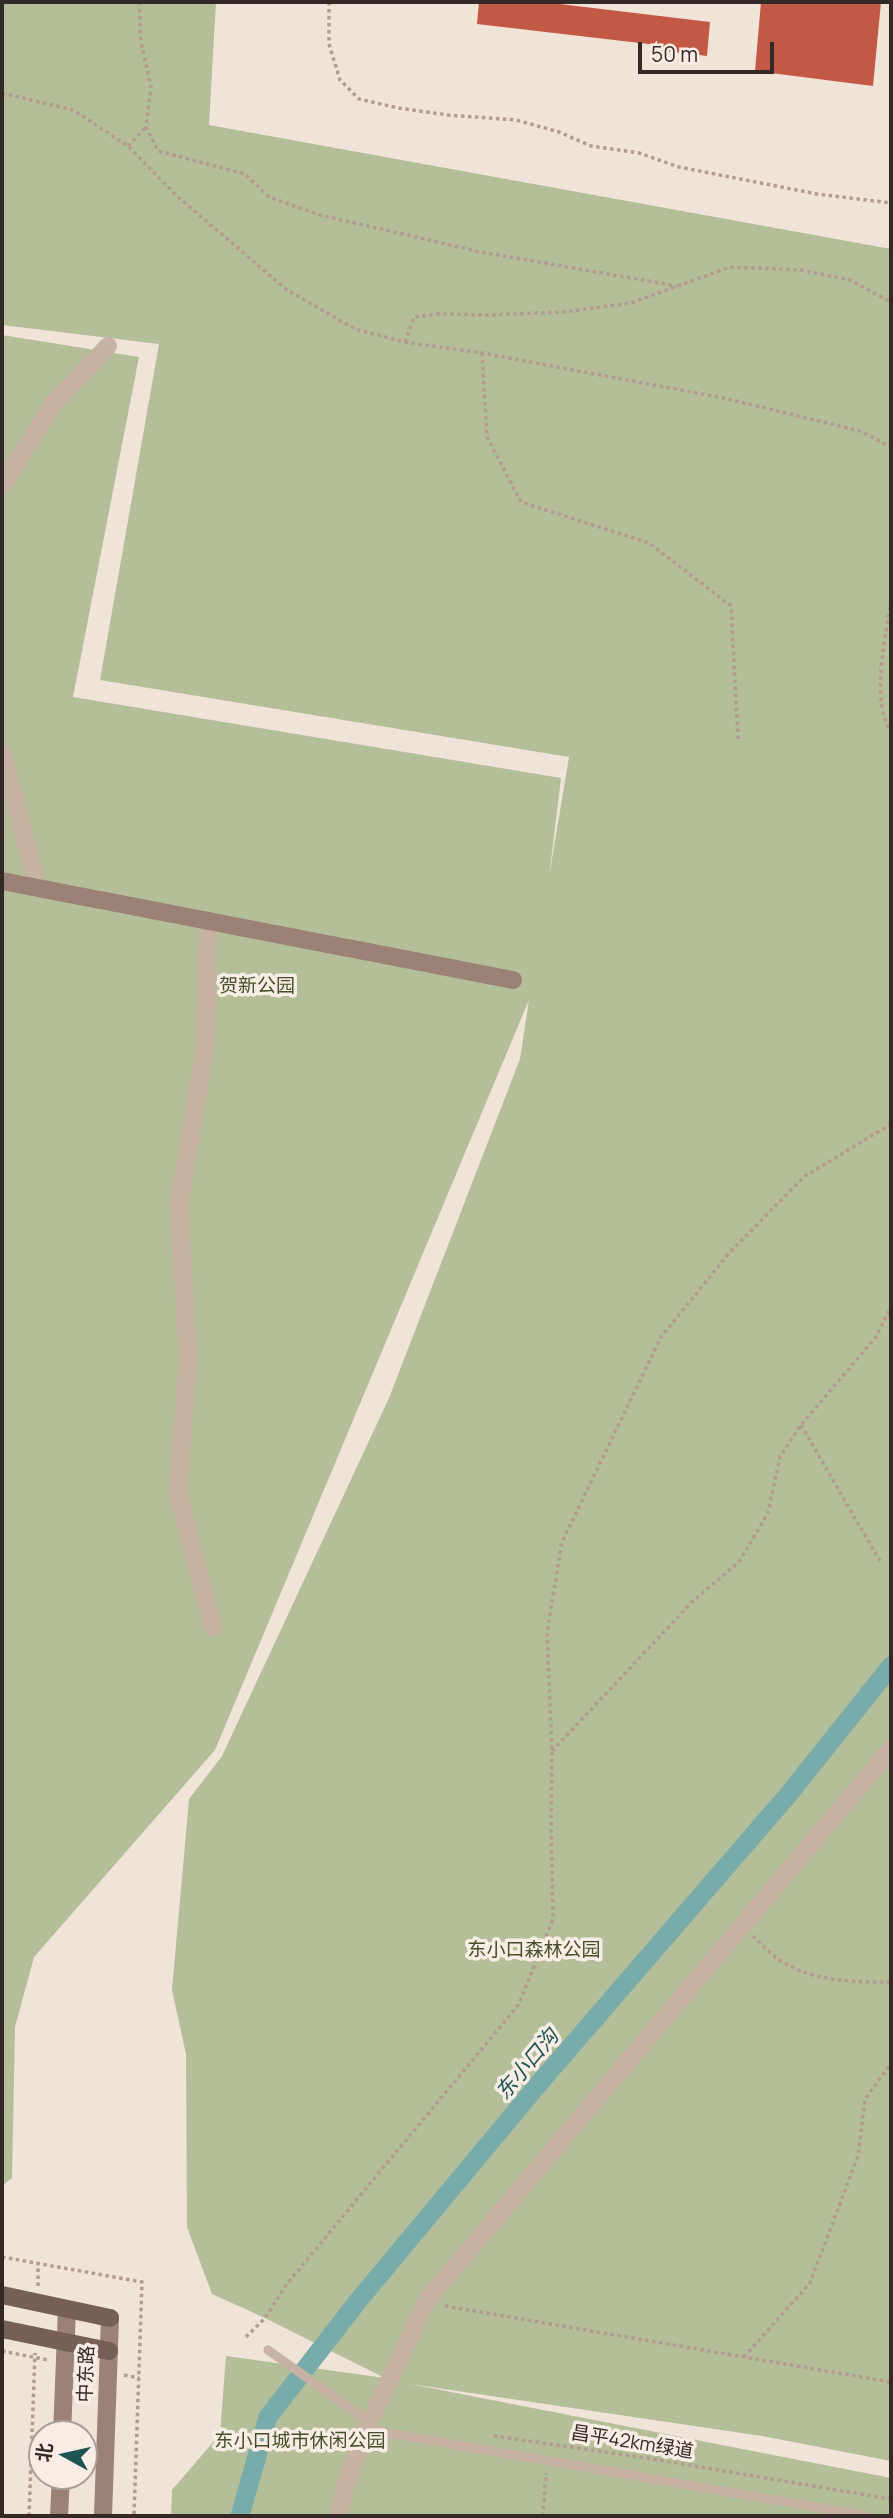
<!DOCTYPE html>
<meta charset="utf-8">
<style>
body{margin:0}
#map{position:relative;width:893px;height:2518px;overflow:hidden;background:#f0e3d8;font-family:Manrope,"Noto Sans SC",sans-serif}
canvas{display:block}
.frame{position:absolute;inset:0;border:4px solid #332926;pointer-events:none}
.north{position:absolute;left:28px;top:2420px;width:70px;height:70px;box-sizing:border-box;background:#f8ede4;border:2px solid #a99f98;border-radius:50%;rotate:278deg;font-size:19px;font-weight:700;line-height:28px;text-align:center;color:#332926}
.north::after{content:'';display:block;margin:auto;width:24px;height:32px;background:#1d5352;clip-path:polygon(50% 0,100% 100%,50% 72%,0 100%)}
.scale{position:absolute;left:638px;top:42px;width:136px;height:32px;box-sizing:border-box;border:4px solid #332926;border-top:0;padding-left:9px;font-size:21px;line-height:24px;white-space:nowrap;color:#332926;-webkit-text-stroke:5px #f8ede4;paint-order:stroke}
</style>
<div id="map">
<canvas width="893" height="2518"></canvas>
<div class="frame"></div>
<div class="north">北</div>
<div class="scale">50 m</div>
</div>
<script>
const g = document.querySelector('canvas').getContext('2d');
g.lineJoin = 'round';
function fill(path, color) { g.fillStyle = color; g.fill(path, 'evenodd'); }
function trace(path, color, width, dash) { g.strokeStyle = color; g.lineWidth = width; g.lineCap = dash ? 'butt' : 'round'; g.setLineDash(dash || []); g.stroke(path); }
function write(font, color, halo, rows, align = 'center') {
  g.font = font + ' Manrope,"Noto Sans SC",sans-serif'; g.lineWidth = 7; g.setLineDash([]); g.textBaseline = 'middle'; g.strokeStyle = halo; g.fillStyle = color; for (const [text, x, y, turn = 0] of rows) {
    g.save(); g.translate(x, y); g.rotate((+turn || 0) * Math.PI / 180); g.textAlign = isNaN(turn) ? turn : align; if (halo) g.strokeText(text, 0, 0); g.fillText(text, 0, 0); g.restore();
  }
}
fill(new Path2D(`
 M2 2H216L209 125 891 249V2461L762 2436 410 2384 891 2478V2516H171L172 2490 220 2434 226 2356 385 2378 265 2318 212 2294 187 2227 186 2054 172 1990 189 1799 222 1756 389 1398 520 1059 529 1000 215 1750 34 1957 15 2027 12 2178 2 2186V335L139 357 73 697 561 778 549 877 569 757 100 680 159 344 2 325Z`), '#b4be99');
trace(new Path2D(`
 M240 2516 268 2417 358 2301 542 2080 788 1795 891 1666`), '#78acaa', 19);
fill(new Path2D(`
 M479 2H543L710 22 707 56 657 50V45L477 24Z
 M761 2H881L873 86 755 71Z`), '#c25944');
trace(new Path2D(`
 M139 2 141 42 151 87 146 127 158 151 245 174 269 197 320 215 481 252 677 286
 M329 2V44L340 80 359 99 398 108 448 115 516 120 559 132 591 146 639 153 679 167 817 194 891 203
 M2 93 73 110 128 146 178 197 287 290 355 329 405 342 482 353 724 398 860 431 891 447
 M128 146 146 127
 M405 342 414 317 437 314 491 315 563 312 631 303 730 267 801 270 850 280 891 302
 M482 353 487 437 521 502 649 543 731 606 738 739
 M891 600C886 637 870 699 891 732
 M801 1425 880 1561
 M552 1751 693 1601 739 1562 768 1513 780 1457 801 1425 876 1337 891 1307
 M753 1936C761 1943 769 1953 778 1959 812 1982 852 1982 891 1982
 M2 2257 142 2282 134 2516
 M38 2286V2263
 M445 2306 891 2382
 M246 2337 265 2318 286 2285 519 2004 553 1919 551 1826 552 1751 547 1633 562 1542 661 1337 731 1251 805 1176 891 1124
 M2 2351 48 2360
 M744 2357 810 2283 858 2156 865 2099 891 2064
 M124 2375 139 2378
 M494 2436 647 2458 891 2499
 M29 2516 35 2353
 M543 2516 546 2473`), '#b39c8f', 3.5, [3.5, 3.5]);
trace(new Path2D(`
 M268 2350 362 2417 368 2425 382 2432 867 2516`), '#c7b2a4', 9);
trace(new Path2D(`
 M2 486 53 404 108 346
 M2 752 38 888
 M208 921 205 1049 179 1205 188 1357 178 1494 213 1627
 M339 2516 345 2486 368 2425 427 2300 891 1749`), '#c7b2a4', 18);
trace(new Path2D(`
 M2 881 513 980
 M62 2434 67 2309
 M59 2516 61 2476
 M103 2516 110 2318`), '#9b8176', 18);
trace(new Path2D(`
 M2 2295 110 2318
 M2 2329 109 2351`), '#755f57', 18);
write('19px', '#45502a', '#f8ede4', [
 ["贺新公园",257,987],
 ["东小口森林公园",534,1951],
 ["东小口城市休闲公园",300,2442]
]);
write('19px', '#332926', '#f8ede4', [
 ["中东路",87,2374,-88],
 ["昌平42km绿道",632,2443,9]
]);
write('italic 21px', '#1d5352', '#f8ede4', [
 ["东小口沟",528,2065,-50]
]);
</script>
